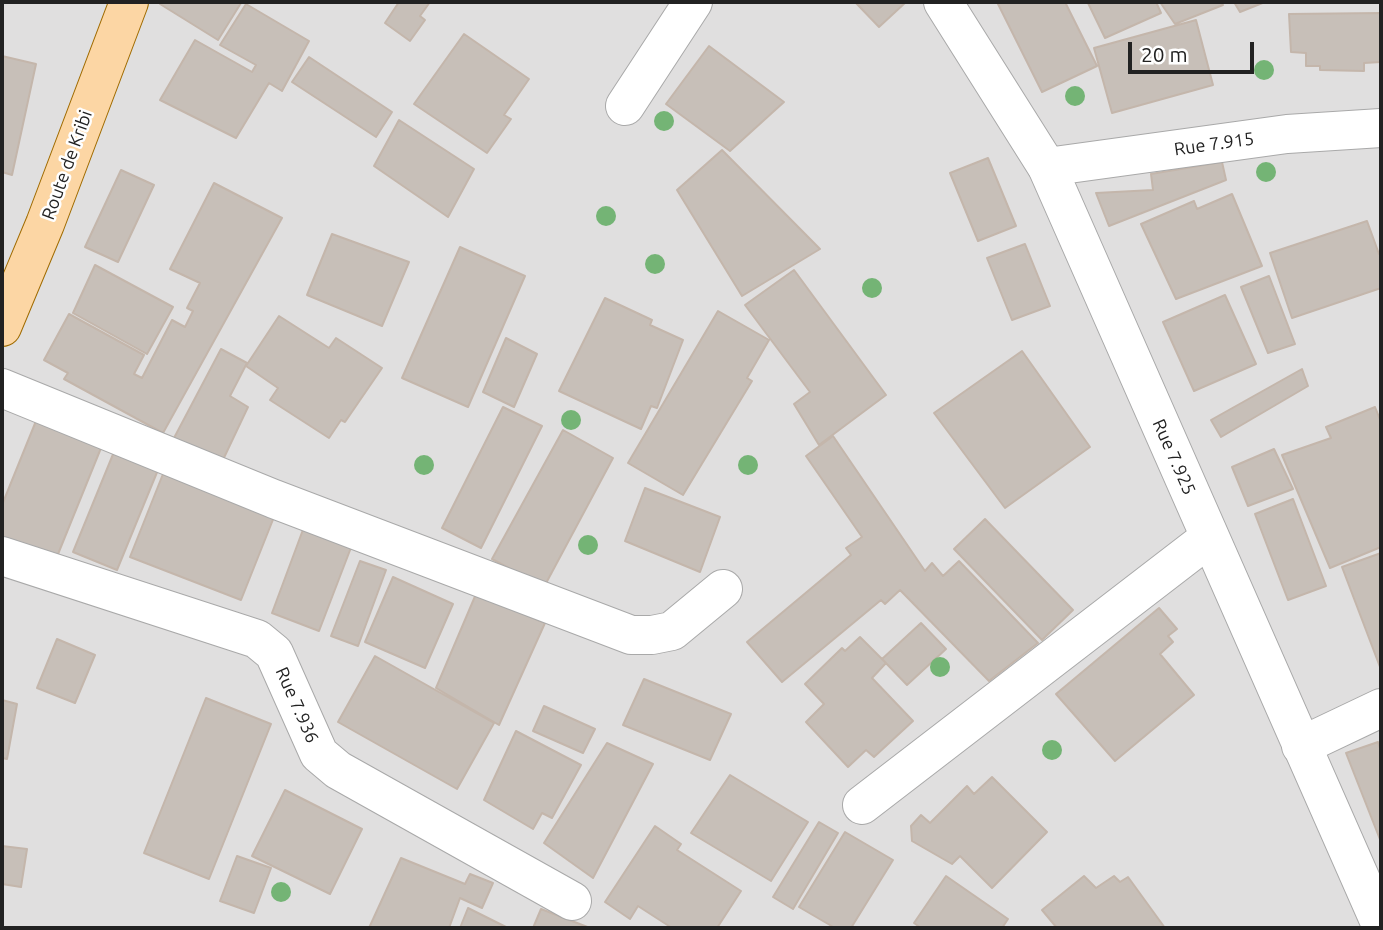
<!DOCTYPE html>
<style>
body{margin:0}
#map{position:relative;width:1383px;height:930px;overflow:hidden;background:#f2efe9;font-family:Ubuntu,sans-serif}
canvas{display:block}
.frame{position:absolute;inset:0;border:4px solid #222;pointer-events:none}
.scale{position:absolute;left:1128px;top:42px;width:126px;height:32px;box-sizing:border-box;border:4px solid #222;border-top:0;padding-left:9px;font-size:21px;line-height:24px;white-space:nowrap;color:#222;-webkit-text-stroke:5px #fff;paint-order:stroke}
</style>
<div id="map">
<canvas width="1383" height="930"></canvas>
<div class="frame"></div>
<div class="scale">20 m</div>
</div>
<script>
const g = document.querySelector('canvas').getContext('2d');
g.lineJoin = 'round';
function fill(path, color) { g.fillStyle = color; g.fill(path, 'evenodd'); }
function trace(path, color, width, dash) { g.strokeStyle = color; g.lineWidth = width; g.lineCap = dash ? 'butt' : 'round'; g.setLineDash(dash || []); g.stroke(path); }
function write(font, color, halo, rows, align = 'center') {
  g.font = font + ' Ubuntu,sans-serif'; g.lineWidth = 5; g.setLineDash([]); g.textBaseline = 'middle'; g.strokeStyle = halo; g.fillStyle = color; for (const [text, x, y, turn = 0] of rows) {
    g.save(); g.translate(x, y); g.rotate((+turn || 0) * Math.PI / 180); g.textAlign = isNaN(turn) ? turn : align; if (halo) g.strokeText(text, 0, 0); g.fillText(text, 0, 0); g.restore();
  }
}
fill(new Path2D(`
 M2 2H1381V928H2Z`), '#e0dfdf');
const building = new Path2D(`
 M161 2H239L241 3 218 40 160 4Z
 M399 2H430L420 16 425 20 410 41 385 23Z
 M855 2H906L879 27Z
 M997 2H1065L1097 66 1042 92Z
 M1091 2H1156L1161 13 1105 38 1088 3Z
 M1160 2H1221L1223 5 1175 24Z
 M1234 2H1265L1240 12Z
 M246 4 309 41 282 91 269 83 236 138 160 100 195 40 252 72 256 65 220 45Z
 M1381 13V62L1364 63V71L1320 70V66H1306V53L1291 52 1289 14Z
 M1196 20 1213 85 1112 113 1094 48Z
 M464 34 529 79 504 115 511 119 487 153 414 104Z
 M709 46 784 102 730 151 666 104Z
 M2 56 36 64 12 175 2 172Z
 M309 57 392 112 376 137 292 82Z
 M399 120 474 169 448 217 374 166Z
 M722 150 820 249 742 296 677 190Z
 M988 158 1016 226 978 241 950 173Z
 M1222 162 1226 180 1109 226 1096 193 1153 190 1151 174Z
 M121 170 154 185 118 262 85 247Z
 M214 183 282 218 163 433 64 379 68 373 44 360 69 314 144 355 134 374 142 378 172 320 185 327 193 311 187 308 200 283 170 269Z
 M1232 194 1262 266 1176 299 1141 224 1194 201 1197 209Z
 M1367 221 1379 254 1381 253V288L1292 318 1270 253Z
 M332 234 409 262 382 326 307 295Z
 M1025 244 1050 306 1012 320 987 258Z
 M460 247 525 276 468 407 402 378Z
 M95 265 173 307 147 354 73 313Z
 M794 270 886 395 819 445 794 404 810 392 745 305Z
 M1269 276 1295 344 1268 353 1241 287Z
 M1225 295 1256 364 1194 391 1163 322Z
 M605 298 652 320 650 325 683 340 657 408 651 406 641 429 559 391Z
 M718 311 769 340 747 378 752 381 683 495 628 463Z
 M279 316 329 348 336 338 382 368 345 422 341 420 329 438 270 400 278 388 246 366Z
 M506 338 537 354 514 407 483 392Z
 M221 349 247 363 230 396 248 407 221 464 174 438Z
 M1022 351 1090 447 1005 508 934 413Z
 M1302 369 1308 386 1221 437 1211 420Z
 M503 407 542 426 481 548 442 528Z
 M1375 407 1381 422V547L1330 568 1282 455 1331 438 1326 427Z
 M36 421 101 448 54 564 2 543V505Z
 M563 430 613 458 544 587 492 559Z
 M833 436 925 571 932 563 943 576 959 561 1038 643 989 681 900 590 885 604 881 600 782 682 747 642 851 555 846 548 862 537 806 456Z
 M116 447 160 465 117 570 73 552Z
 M1274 449 1293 489 1248 506 1232 467Z
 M163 474 274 517 241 600 130 557Z
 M645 488 720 517 700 572 625 541Z
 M1293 499 1326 586 1288 600 1255 514Z
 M985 519 1073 610 1042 640 954 549Z
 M304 527 352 545 319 631 272 613Z
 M1381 553V667H1380L1342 567Z
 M360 561 386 570 358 646 331 636Z
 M393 577 453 604 425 668 365 642Z
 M476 594 545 623 499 725 436 688Z
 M1159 608 1177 629 1168 636 1173 642 1160 654 1194 695 1115 761 1056 694Z
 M921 623 946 649 907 685 882 659Z
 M860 637 886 663 872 678 913 721 874 757 866 750 848 767 806 722 824 704 805 684 842 648 845 651Z
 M57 639 95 655 75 703 37 688Z
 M375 656 494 723 457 789 338 722Z
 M644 679 731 714 710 760 623 725Z
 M206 698 271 724 209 879 144 853Z
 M2 700 17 704 7 759 2 758Z
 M544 706 595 729 583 753 533 731Z
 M516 731 581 765 552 818 542 813 533 829 484 800Z
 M1378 742 1381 751V842L1346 753Z
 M607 743 653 764 593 878 544 843Z
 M730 775 808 822 771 881 691 833Z
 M992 777 1047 832 992 888 960 856 952 864 912 841 911 826 921 815 930 823 967 786 974 794Z
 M285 790 362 829 330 894 252 856Z
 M819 822 838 833 793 909 773 897Z
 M655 826 681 844 677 850 741 891 717 928H672L638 906 630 919 605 902Z
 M845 832 893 860 851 928H835L799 907Z
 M2 846 27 849 21 887 2 884Z
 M237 856 271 868 254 913 220 901Z
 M401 858 465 884 470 874 493 883 482 908 460 898 449 928H369Z
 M946 876 1008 919 1002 928H921L914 923Z
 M1084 876 1096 888 1114 876 1120 882 1128 877 1165 928H1057L1042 910Z
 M468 908 508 928H460Z
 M541 909 590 928H533Z`);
fill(building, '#c7bfb8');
trace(building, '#c4b6ab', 2);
const minor = new Path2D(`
 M625 106 693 2
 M1047 167 1287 134 1381 128
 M2 388 274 499 631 635H652L672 631 723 589
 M2 556 257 639 274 653 319 754 338 770 572 901
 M1301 746 1381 708
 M862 805 1209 538`);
const tertiary = new Path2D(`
 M943 2 1047 167 1381 925`);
const primary = new Path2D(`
 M2 327 45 224 129 2`);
trace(minor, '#a9a9a9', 40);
trace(tertiary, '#a9a9a9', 40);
trace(primary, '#a06b00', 40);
trace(minor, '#fff', 38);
trace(tertiary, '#fff', 38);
trace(primary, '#fcd6a4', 38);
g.fillStyle = '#74b475';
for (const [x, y] of [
 [1264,70],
 [1075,96],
 [664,121],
 [1266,172],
 [606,216],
 [655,264],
 [872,288],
 [571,420],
 [424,465],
 [748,465],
 [588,545],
 [940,667],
 [1052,750],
 [281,892]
]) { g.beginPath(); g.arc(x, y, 10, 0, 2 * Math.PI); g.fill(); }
write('18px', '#222', '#fff', [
 ["Rue 7.915",1214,144,-8],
 ["Route de Kribi",67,165,-70],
 ["Rue 7.925",1174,457,66],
 ["Rue 7.936",297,705,66]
]);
</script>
